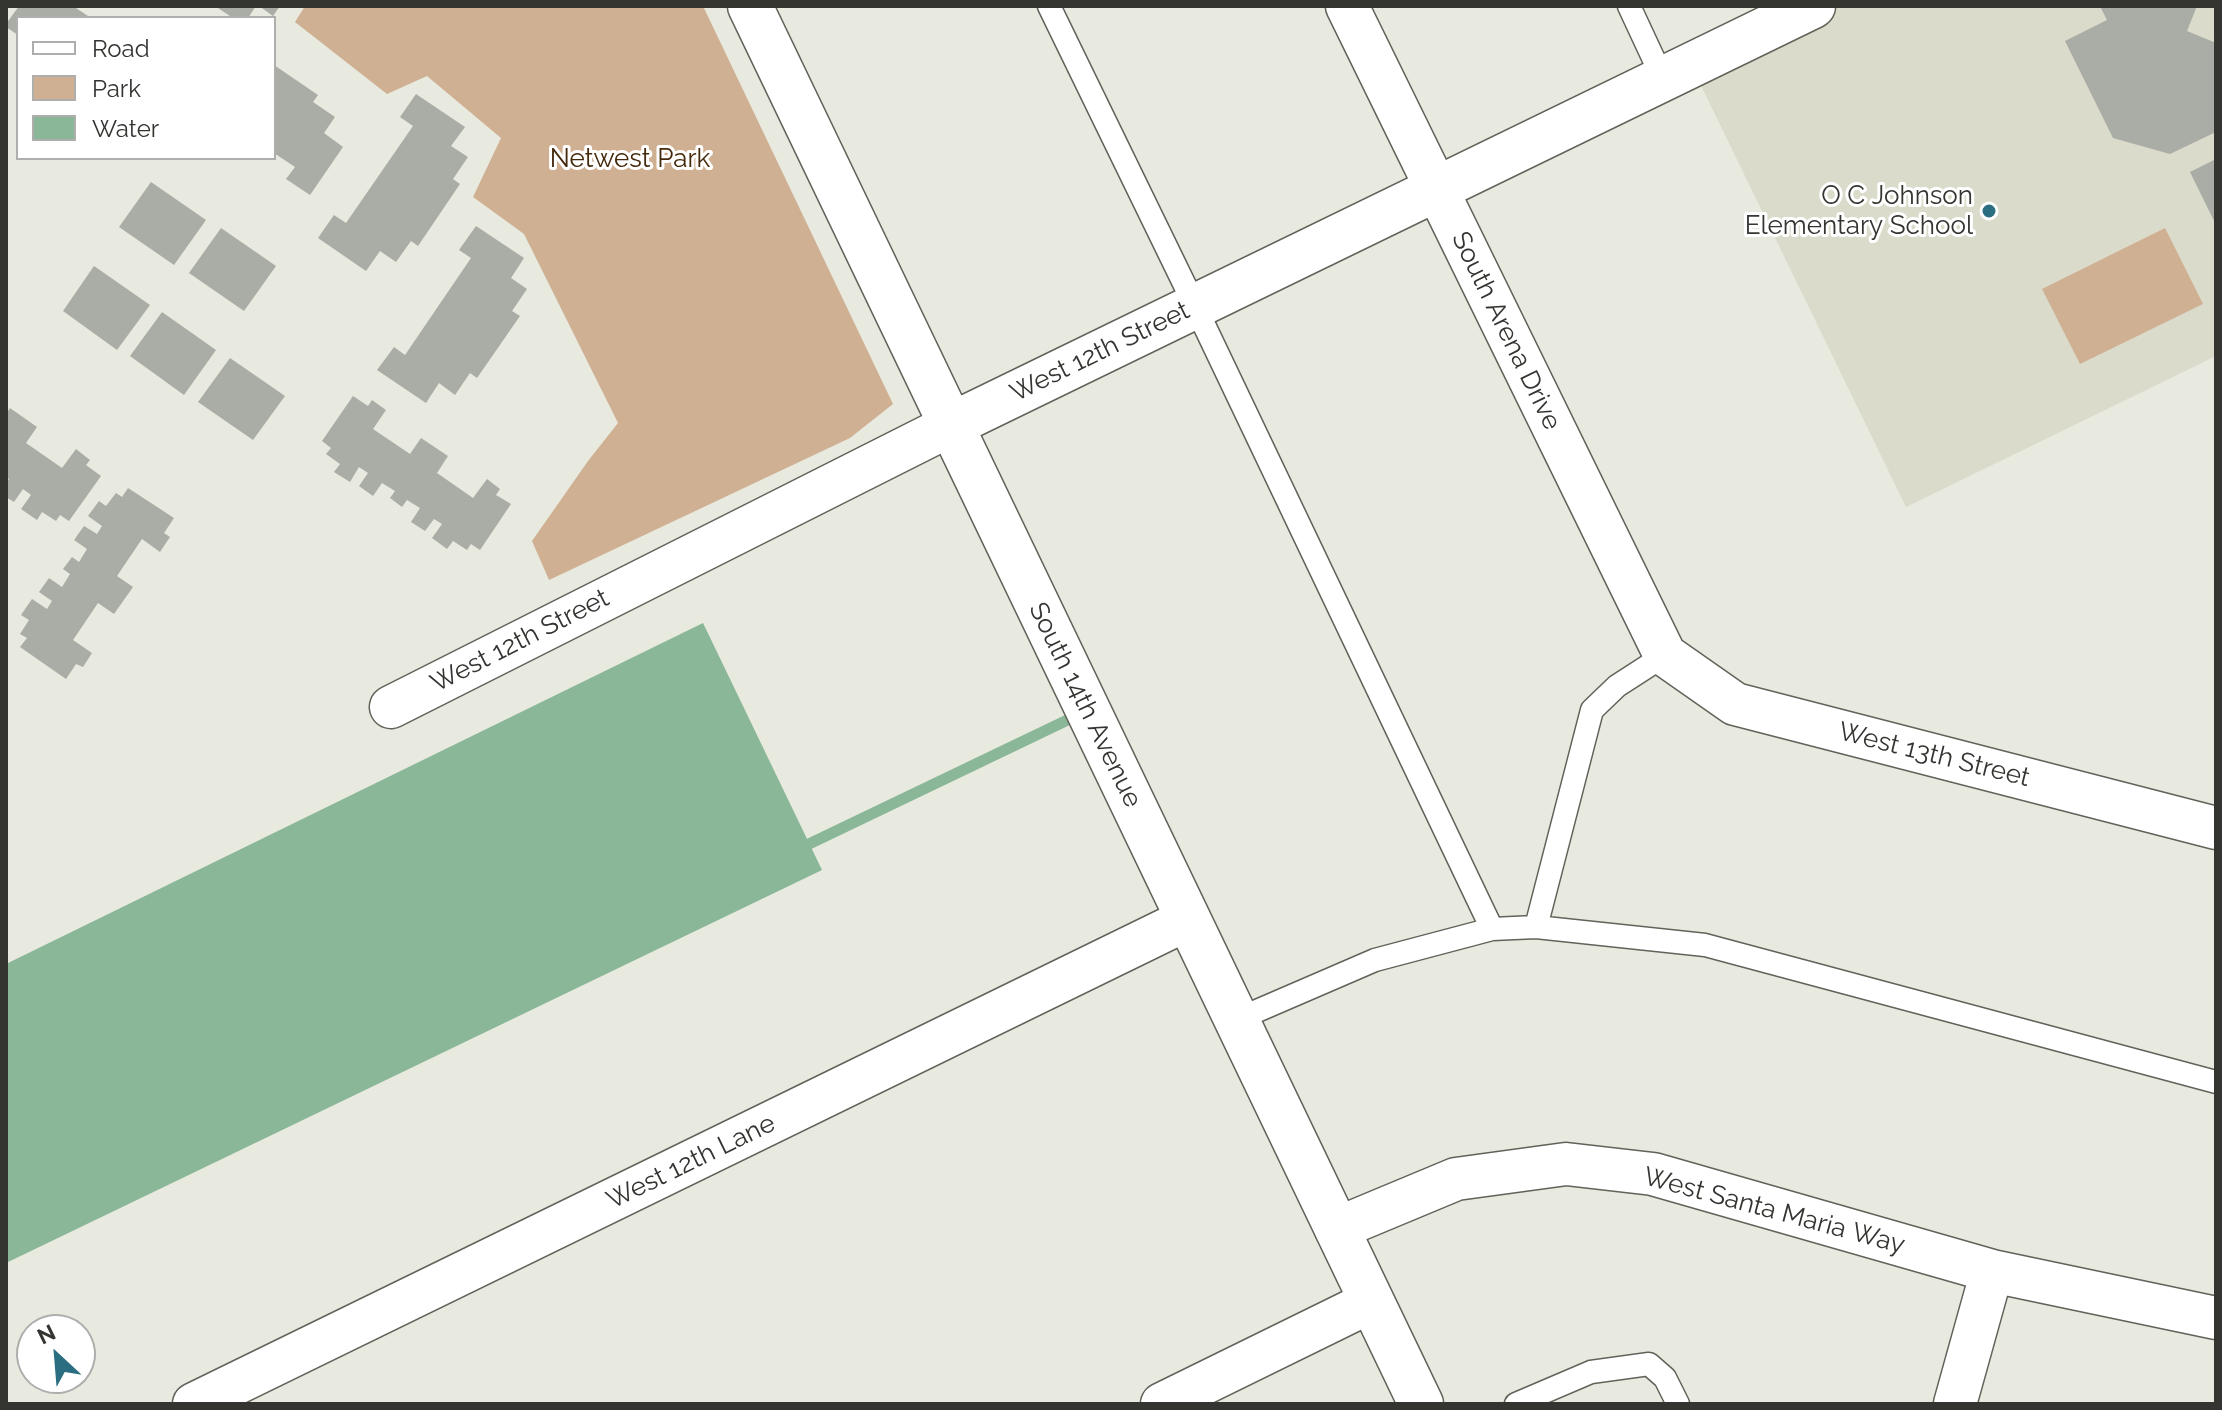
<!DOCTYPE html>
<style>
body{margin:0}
#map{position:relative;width:2222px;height:1410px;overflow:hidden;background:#e8e9df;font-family:Raleway,sans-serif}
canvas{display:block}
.frame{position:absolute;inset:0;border:8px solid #343431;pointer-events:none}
.legend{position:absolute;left:16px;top:16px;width:260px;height:144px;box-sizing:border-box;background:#fff;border:2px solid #aeaead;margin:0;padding:10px 14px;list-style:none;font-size:24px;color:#343431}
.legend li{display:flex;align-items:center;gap:16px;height:40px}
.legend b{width:40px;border:2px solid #aeaead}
.north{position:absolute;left:16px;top:1314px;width:80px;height:80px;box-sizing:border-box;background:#fff;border:2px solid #aeaead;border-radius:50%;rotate:334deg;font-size:22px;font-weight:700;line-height:32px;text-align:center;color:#343431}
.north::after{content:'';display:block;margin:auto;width:28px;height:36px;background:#2c6e81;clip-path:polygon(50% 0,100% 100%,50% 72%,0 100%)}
</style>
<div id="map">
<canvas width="2222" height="1410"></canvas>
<div class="frame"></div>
<ul class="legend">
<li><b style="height:10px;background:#fff"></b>Road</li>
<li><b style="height:22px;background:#cfb093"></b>Park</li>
<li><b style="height:22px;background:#89b797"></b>Water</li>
</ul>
<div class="north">N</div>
</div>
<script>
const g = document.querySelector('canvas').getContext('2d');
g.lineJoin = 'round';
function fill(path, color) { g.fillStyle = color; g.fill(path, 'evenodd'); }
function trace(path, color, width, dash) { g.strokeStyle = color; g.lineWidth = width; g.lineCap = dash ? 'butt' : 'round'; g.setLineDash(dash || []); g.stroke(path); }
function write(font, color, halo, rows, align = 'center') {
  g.font = font + ' Raleway,sans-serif'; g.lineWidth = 6; g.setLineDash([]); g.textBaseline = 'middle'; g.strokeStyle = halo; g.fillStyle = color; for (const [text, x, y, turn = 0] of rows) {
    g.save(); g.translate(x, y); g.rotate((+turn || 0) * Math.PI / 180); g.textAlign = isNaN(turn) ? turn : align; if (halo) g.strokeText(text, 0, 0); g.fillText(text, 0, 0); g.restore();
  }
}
fill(new Path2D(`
 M1813 6H2216V356L1906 507 1691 65Z`), '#dbdbcc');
fill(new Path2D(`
 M305 6H703L893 404 850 438 549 580 532 541 588 461 618 423 524 234 473 197 501 138 427 76 387 94 295 22Z
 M2165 228 2203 304 2080 364 2042 289Z`), '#cfb093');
fill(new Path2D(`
 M703 623 822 870 6 1263V964Z`), '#89b797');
trace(new Path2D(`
 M809 844 1080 714`), '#89b797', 11);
fill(new Path2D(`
 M19 6H73L91 18H18V35L6 27V24Z
 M215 6H256L248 18H233Z
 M259 6H280L273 16Z
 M2100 6H2197L2187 31 2216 43V132L2170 154 2113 138 2065 41 2107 20Z
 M274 65 318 95 313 102 335 117 324 133 343 147 310 195 286 179 295 167 274 153Z
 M416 94 465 127 451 146 468 157 453 179 460 184 418 246 411 241 396 262 380 251 366 271 318 238 334 215 346 223 413 126 400 117Z
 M2216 159V225L2190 172Z
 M151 182 206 220 174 265 119 227Z
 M476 226 524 258 511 278 527 289 512 311 520 316 477 378 470 373 455 395 439 383 426 403 377 370 394 347 405 355 471 258 459 250Z
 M221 228 276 266 244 311 189 273Z
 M94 266 150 305 117 350 63 311Z
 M162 312 216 350 184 395 130 356Z
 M230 358 285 396 253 440 198 402Z
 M353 396 368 406 372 400 386 410 373 429 410 454 421 438 448 456 437 473 473 498 487 479 500 489 496 495 511 504 480 550 471 544 467 550 453 541 447 549 432 538 442 524 434 519 425 531 411 522 420 508 407 500 402 507 390 498 395 491 382 483 373 496 359 486 368 473 359 467 350 482 334 472 340 464 326 454 331 448 322 441Z
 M10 408 37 427 26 443 62 468 76 449 90 460 86 465 101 476 69 521 60 515 56 521 42 512 37 520 21 509 31 495 23 489 14 502 6 497V483L9 479 6 477V414Z
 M128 488 174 518 164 533 170 537 160 552 142 539 117 576 133 587 114 614 98 603 73 640 92 653 83 667 76 664 66 679 20 647 27 638 20 634 29 620 21 615 32 599 47 609 52 601 39 592 49 578 62 587 70 574 63 569 72 557 79 562 87 549 74 540 84 526 97 534 102 526 88 516 99 501 106 506 116 493 122 497Z`), '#a9ada5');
const service = new Path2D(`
 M1049 6 1195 306 1492 929
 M1629 6 1663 79
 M1536 927 1592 710 1617 686 1665 655
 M1236 1020 1375 960 1492 929 1536 927 1705 945 2216 1082
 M1516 1404 1591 1372 1649 1364 1665 1378 1678 1404`);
const minor = new Path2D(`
 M1347 6 1665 655 1735 704 2216 828
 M391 707 951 425
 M1336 1229 1456 1179 1566 1164 1653 1174 1992 1271 2216 1318
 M194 1404 1188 919
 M1162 1404 1372 1301
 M1955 1404 1992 1271`);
const tertiary = new Path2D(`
 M750 6 1421 1404
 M951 425 1813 6`);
trace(service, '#62625a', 25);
trace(minor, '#62625a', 45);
trace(tertiary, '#62625a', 47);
trace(service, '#fff', 22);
trace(minor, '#fff', 42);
trace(tertiary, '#fff', 44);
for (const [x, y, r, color] of [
 [1989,211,8,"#2c6e81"]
]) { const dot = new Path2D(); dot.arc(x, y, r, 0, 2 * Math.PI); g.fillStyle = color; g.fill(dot); trace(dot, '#fff', 3); }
write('26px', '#44290b', '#fff', [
 ["Netwest Park",630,159]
]);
write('26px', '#343431', '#fff', [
 ["O C Johnson",1973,196],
 ["Elementary School",1973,226]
], 'right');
write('26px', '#343431', '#fff', [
 ["South Arena Drive",1506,331,64],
 ["West 12th Street",1100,352,-26],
 ["West 12th Street",520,641,-27],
 ["South 14th Avenue",1085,705,64],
 ["West 13th Street",1934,755,14],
 ["West 12th Lane",691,1162,-26],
 ["West Santa Maria Way",1774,1211,15]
]);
</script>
